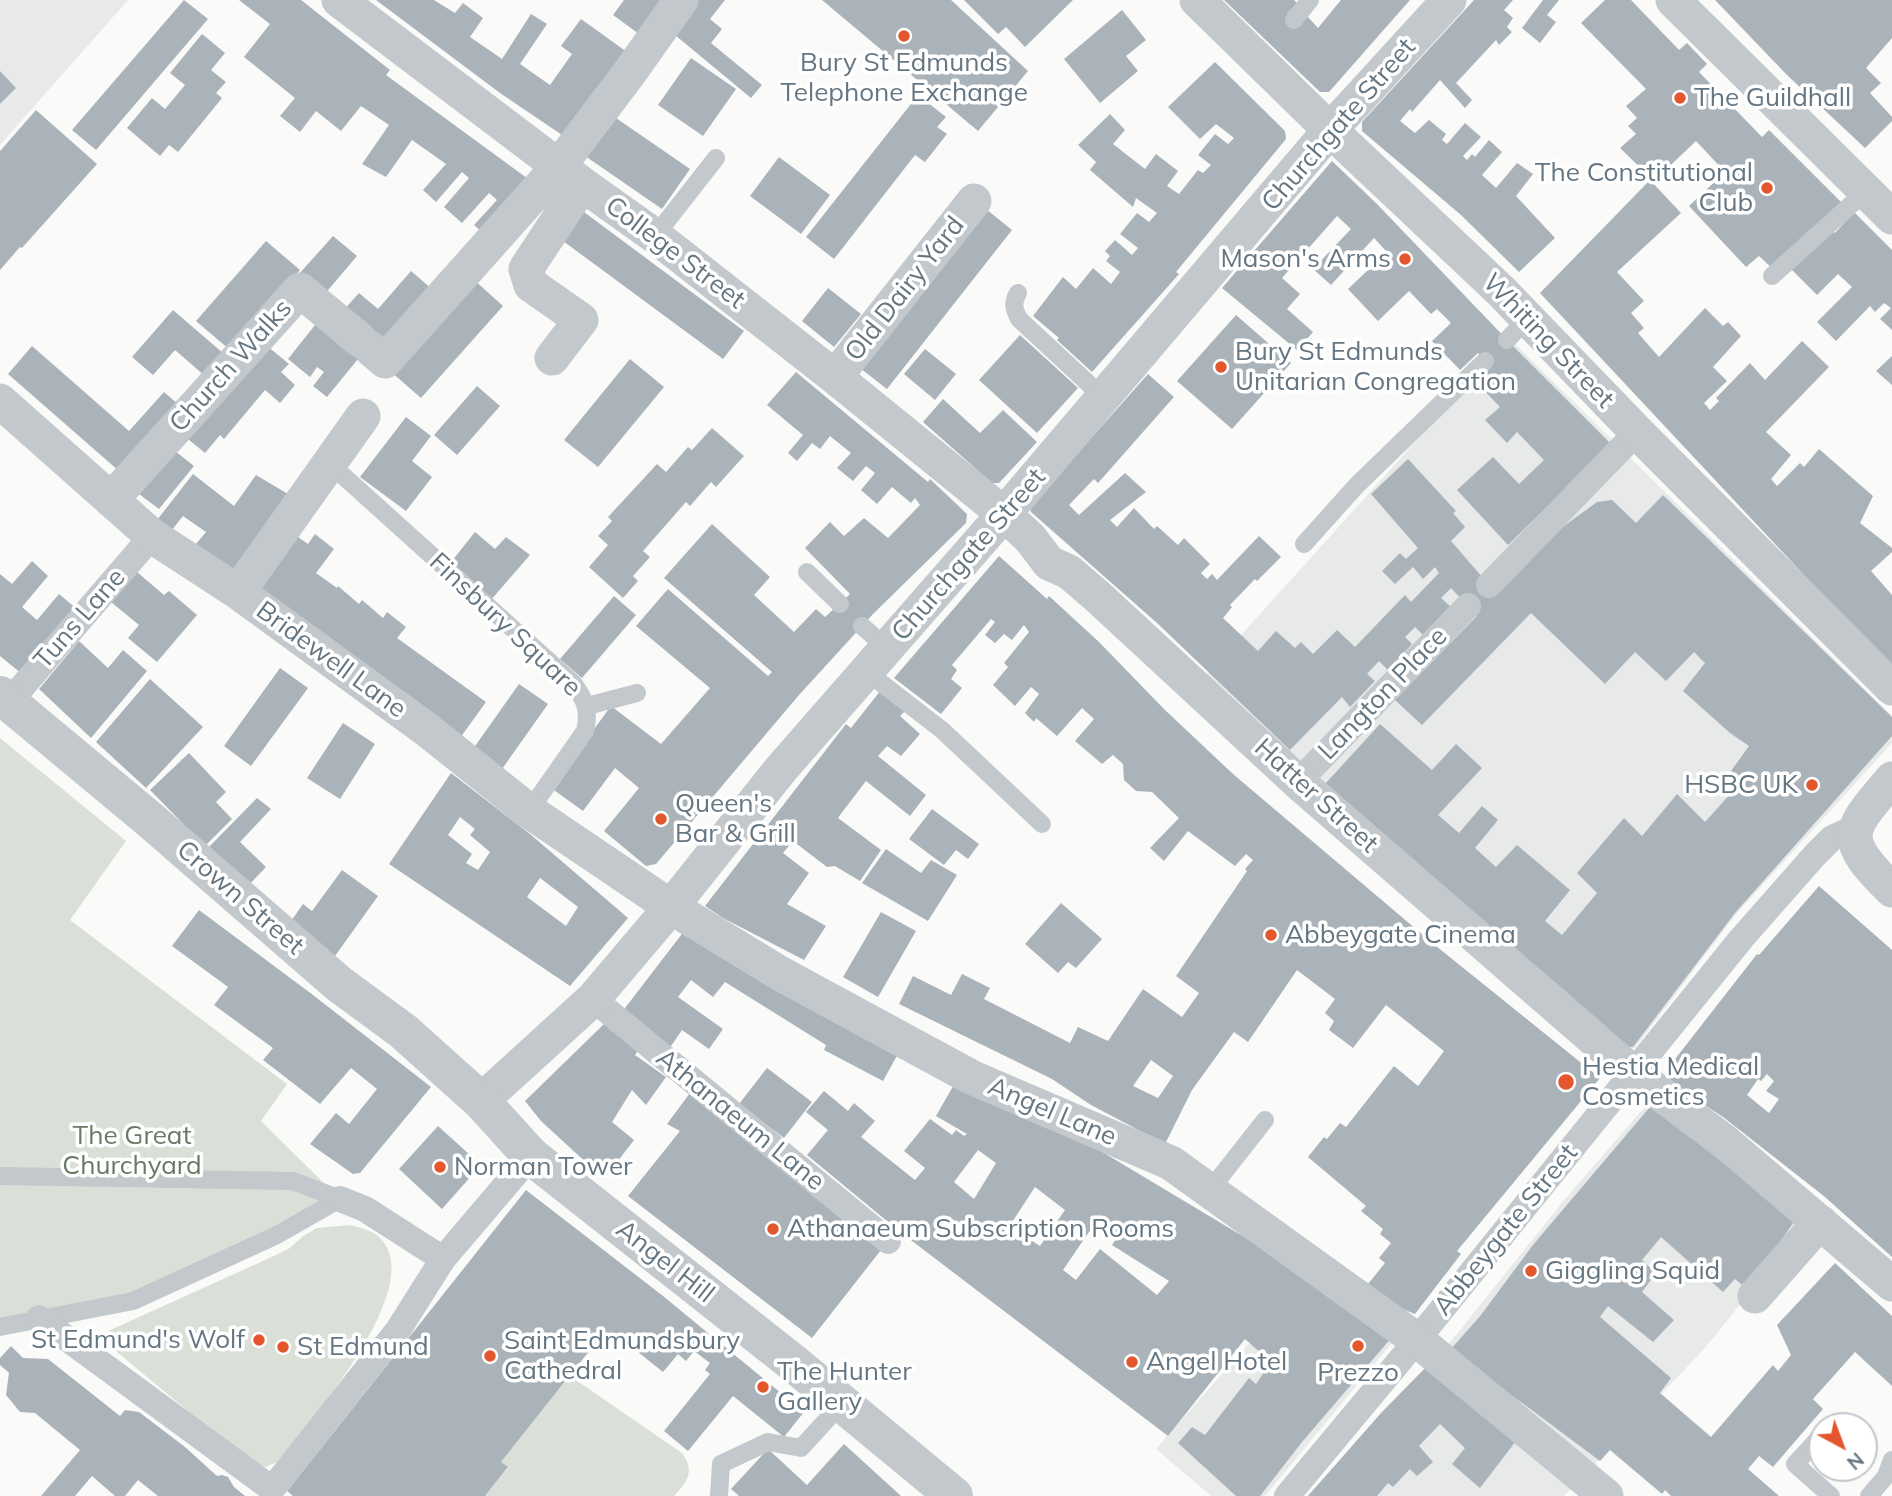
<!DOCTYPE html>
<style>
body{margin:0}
#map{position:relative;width:1892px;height:1496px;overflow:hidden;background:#fafaf8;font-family:Mulish,sans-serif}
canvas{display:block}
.north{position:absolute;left:1808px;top:1412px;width:70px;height:70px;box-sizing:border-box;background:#fff;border:2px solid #c1c8cd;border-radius:50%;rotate:139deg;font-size:19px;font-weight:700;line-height:28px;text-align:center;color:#657683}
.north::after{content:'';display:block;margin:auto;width:24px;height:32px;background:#e4572e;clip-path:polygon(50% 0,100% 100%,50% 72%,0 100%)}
</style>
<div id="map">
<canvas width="1892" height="1496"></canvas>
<div class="north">N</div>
</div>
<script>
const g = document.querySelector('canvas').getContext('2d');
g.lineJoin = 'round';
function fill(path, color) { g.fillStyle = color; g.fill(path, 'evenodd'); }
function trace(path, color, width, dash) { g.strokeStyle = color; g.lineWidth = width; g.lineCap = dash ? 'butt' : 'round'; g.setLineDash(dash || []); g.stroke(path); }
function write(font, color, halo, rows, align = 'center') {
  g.font = font + ' Mulish,sans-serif'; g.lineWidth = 7; g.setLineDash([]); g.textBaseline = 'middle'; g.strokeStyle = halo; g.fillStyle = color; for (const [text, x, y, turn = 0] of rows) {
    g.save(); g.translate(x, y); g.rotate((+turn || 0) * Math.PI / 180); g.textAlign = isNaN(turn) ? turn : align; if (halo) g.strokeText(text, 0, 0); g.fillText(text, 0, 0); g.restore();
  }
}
fill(new Path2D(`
 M0 0H128L0 145Z
 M1509 338 1892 716V743L1737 913 1635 1048 1621 1050 1320 787 1206 674Z
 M1649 1102 1806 1223 1705 1348 1594 1465 1444 1350 1565 1199Z
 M1310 1274 1396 1338 1265 1496H1211L1156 1449Z
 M1424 1371 1573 1487 1564 1496H1307Z`), '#e8e9e9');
fill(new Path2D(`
 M0 738 126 841 70 920 287 1084 261 1121 340 1199 133 1301 0 1327Z
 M351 1225C360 1228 374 1231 380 1238 429 1286 308 1424 277 1462L263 1468 254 1466 105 1342 104 1337 108 1331 274 1256 290 1248 303 1236 317 1228Z
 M570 1376 682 1453C695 1471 688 1481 674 1496H485L508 1468 501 1462Z`), '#dadfd7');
fill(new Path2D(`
 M184 0 208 19 96 150 72 130Z
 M239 0H301L390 70 386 75 531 181 485 235 474 225 497 200 489 193 462 223 444 207 469 178 462 172 436 202 423 190 446 164 412 140 386 177 362 164 389 125 361 106 341 131 316 111 300 132 280 116 295 98 244 57 270 24Z
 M376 0H434L455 13 463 3 483 18 470 37 502 59 531 14 547 24 520 64 550 85 572 54 561 46 581 19 627 52 565 137 500 93Z
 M624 0H664L639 34 613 15Z
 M690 0H725L710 19 722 29 711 43 762 85 751 98 669 30Z
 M822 0H951L1028 71 978 131Z
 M964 0H1073L1025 47 1006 27 998 34Z
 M1224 0H1294L1297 3 1287 14 1300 26 1307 16 1318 28 1341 0H1410L1329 92H1320Z
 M1474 0H1513L1504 10 1513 18 1507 27 1512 32 1499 45 1496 40 1456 83 1472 100 1465 108 1440 80 1412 112 1410 109 1400 121 1415 133 1429 120 1446 134 1442 140 1447 144 1465 123 1481 137 1463 156 1467 160 1472 154 1475 157 1489 140 1502 152 1482 175 1496 188 1517 163 1533 174 1516 196 1555 238 1519 272 1461 215 1362 131V122Z
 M1543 0H1559L1547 15 1556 22 1540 43 1522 28Z
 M1605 0H1631L1679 50 1687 43 1707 64 1699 72 1762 137 1769 130 1843 204 1773 269 1759 256 1746 267 1689 206 1725 172 1696 141 1654 181 1620 148 1636 134 1628 126 1637 118 1626 106 1646 89 1581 23Z
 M1715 0H1892V38L1866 68 1881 83 1870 93 1892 117V121L1865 148 1787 75Z
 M1122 10 1146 40 1126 56 1138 71 1100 103 1064 59Z
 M202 34 225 53 211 70 226 82 216 93 222 98 178 152 169 145 160 156 127 128 152 98 165 109 185 85 170 73Z
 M691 58 736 89 703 136 658 105Z
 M1215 62 1285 131 1286 139 1176 272 1179 274 1092 372 1057 340 1059 338 1033 316 1063 277 1076 289 1093 268 1111 284 1120 272 1106 261 1110 256 1105 251 1115 240 1132 255 1138 248 1120 234 1137 213 1149 222 1157 213 1136 198 1133 207 1090 170 1096 162 1078 145 1110 114 1125 130 1113 144 1145 169 1156 154 1178 171 1167 186 1179 194 1198 170 1203 173 1211 165 1198 155 1215 134 1228 144 1234 138 1216 124 1200 139 1168 107Z
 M0 71 16 88 0 104Z
 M918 95 946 117 937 127 947 134 925 162 915 155 834 259 806 237Z
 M603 109 690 169 662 209 575 149Z
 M36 110 97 164 22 248 20 247 0 270V151Z
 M779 157 830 195 801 234 750 196Z
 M1332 161 1377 204 1513 346 1611 444 1508 545 1457 490 1493 457 1519 484 1544 460 1517 432 1507 443 1485 420 1500 407 1475 381 1490 367 1478 353 1460 370 1432 341 1451 323 1437 309 1431 314 1409 291 1378 321 1348 289 1387 252 1374 238 1331 285 1313 269 1351 229 1337 216 1282 278 1300 294 1287 309 1313 332 1297 350 1222 288Z
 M1650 180 1681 213 1617 272 1644 301 1631 313 1644 328 1638 333 1659 357 1705 308 1723 326 1728 322 1741 336 1713 367 1727 381 1704 403 1710 410 1719 401 1716 398 1750 363 1765 380 1802 341 1829 367 1766 432 1791 455 1771 479 1777 486 1800 463 1804 467 1819 449 1873 496 1860 523 1892 548V552L1871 571 1892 595V669L1540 293Z
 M981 205 1012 230 887 389 856 365Z
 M584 212 744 331 723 359 563 241Z
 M1854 212 1892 250V330L1880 319 1891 308 1884 303 1875 312 1870 306 1836 341 1817 322 1852 287 1838 274 1817 295 1791 269 1831 230 1835 233Z
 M333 236 357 256 323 296 299 274Z
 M266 241 300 270 230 350 196 321Z
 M411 271 433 290 383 348 342 312 359 293 378 309Z
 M472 278 503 306 421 398 390 371Z
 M828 288 861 314 834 347 802 321Z
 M173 310 224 354 205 376 175 350 153 375 132 357Z
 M1236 315 1291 363 1232 429 1177 381Z
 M319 320 362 354 327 397 313 386 324 372 317 367 310 377 288 359Z
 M1020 335 1078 388 1037 433 979 380Z
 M260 340 289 364 281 372 295 385 280 403 265 390 224 439 220 435 205 453 183 435Z
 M32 346 129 431 164 392 178 404 119 471 8 374Z
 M925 349 956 374 935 400 904 374Z
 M1892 356V385L1876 371Z
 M630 359 664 387 598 467 564 440Z
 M796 372 928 482 930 479 967 514 966 523 873 614 799 695 656 864 646 866 604 831 639 788 615 768 583 811 551 788 611 706 661 744 710 688 636 626 668 589 768 676 772 672 664 578 712 524 770 577 754 595 794 632 816 609 825 617 850 594 805 548 830 522 844 536 864 518 888 538 920 505 915 498 911 503 892 487 877 504 861 490 875 473 866 466 853 481 837 468 851 453 830 436 820 449 812 443 797 461 788 453 803 435 767 405Z
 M1148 374 1174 397 1098 483 1094 479 1069 505 1079 515 1125 473 1146 492 1110 520 1117 527 1134 508 1154 529 1157 526 1178 545 1184 538 1210 564 1201 573 1207 579 1212 574 1217 580 1259 536 1281 557 1257 581 1255 579 1230 605 1232 607 1223 618 1258 651 1276 631 1295 648 1301 642 1313 654 1337 630 1355 647 1405 595 1411 602 1439 573 1435 567 1423 579 1413 567 1395 584 1382 571 1400 553 1406 559 1418 548 1371 494 1408 459 1456 511 1453 513 1465 527 1451 541 1496 593 1564 526 1597 502 1612 500 1636 523 1663 495 1892 717V736L1735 913 1633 1047H1623L1325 784 1380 724 1432 770 1456 744 1482 768 1438 815 1459 833 1482 806 1498 820 1475 848 1496 867 1517 845 1570 890 1545 921 1562 935 1597 893 1577 873 1624 818 1642 836 1677 794 1705 822 1742 781 1731 771 1749 746 1730 733 1683 691 1705 663 1694 652 1666 681 1635 652 1605 684 1531 613 1422 725 1395 700 1477 616 1451 588 1441 598 1451 607 1424 636 1415 627 1405 637 1412 644 1388 670 1379 661 1367 674 1375 681 1350 707 1342 697 1290 750 1157 623 1031 512 1030 507Z
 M477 386 500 406 457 455 434 435Z
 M943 399 980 433 1003 410 1037 442 999 483H992L923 422Z
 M406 417 431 436 412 461 432 477 406 511 360 477Z
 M712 428 744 456 716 487 711 482 690 506 686 502 643 551 650 557 633 576 638 581 623 598 589 567 608 545 598 536 612 521 608 517 657 464 666 472 688 447 692 450Z
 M170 447 194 466 159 509 135 491Z
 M193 474 234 506 256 475 293 497 237 574 195 545 206 532 183 516 172 530 157 520Z
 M475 532 495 549 506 537 530 555 490 601 448 566Z
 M315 534 334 549 316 573 337 588 338 586 359 604 362 600 383 618 387 612 406 627 397 638 486 702 460 738 250 584 298 537 308 544Z
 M999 556 1047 599 1049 596 1099 642 1165 710 1233 774 1436 946 1600 1078 1457 1251 1461 1254 1415 1314 1402 1309 1368 1284 1385 1263 1379 1258 1391 1243 1380 1234 1383 1229 1361 1211 1366 1206 1308 1157 1324 1137 1327 1139 1340 1123 1346 1127 1394 1066 1418 1086 1444 1051 1386 1005 1353 1048 1329 1030 1334 1021 1325 1013 1335 999 1297 970 1248 1042 1234 1032 1192 1090 1165 1144 1091 1105 1052 1079 899 1004 913 976 951 995 962 974 990 988 984 999 1070 1043 1078 1027 1108 1041 1143 989 1182 1017 1199 993 1176 976 1247 871 1245 869 1253 860 1246 854 1235 866 1188 831 1164 861 1150 848 1179 818 1152 792 1136 791 1124 780 1123 764 1113 755 1102 764 1075 741 1094 719 1082 708 1057 736 1036 718 1034 722 1025 713 1039 694 1031 687 1015 706 993 685 1008 667 1004 663 1029 632 1024 625 1012 640 1004 634 995 643 985 635 995 622 991 619 952 665 957 670 951 679 962 688 941 714 894 678ZM1151 1060 1173 1076 1158 1098 1133 1086Z
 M32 561 48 576 22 607 37 620 59 594 77 609 22 674 0 656V574L12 584Z
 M137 572 164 595 169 591 197 615 157 662 128 638 139 625 111 602Z
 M614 596 636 615 582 678 560 659Z
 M79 641 108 668 123 650 147 671 91 738 39 689Z
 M280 668 308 688 251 766 224 746Z
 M150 679 203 727 146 788 96 742Z
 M519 684 548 704 502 769 473 749Z
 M881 690 905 711 900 716 920 734 901 756 887 746 878 756 926 795 910 816 866 781 840 815 838 818 881 850 860 881 835 866 827 867 793 841 783 853 809 873 787 904 826 926 804 960 723 918 705 906 846 724 851 728Z
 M343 723 375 744 340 799 307 778Z
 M189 753 226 792 216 802 232 819 205 846 150 790Z
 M451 773 530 834 628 918 570 986 389 864ZM460 817 475 829 470 835 490 852 478 870 466 863 472 854 448 835ZM540 878 578 907 566 926 527 897Z
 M257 798 271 809 240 842 266 867 247 887 208 848Z
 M932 809 979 844 968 859 956 850 944 865 909 839Z
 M886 849 921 873 931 860 957 875 928 921 862 883Z
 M342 870 378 896 335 956 289 924 303 904 312 911Z
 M1819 886 1892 950V1257L1825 1197 1769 1153 1723 1117 1668 1081 1665 1072 1757 954 1759 955ZM1767 1074 1774 1081 1766 1091 1779 1099 1769 1113 1747 1095 1758 1079 1761 1081Z
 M1061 903 1102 939 1076 968 1068 962 1058 973 1025 944Z
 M199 910 313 995 431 1087 360 1173 353 1174 310 1144 336 1113 349 1124 377 1089 351 1068 320 1104 263 1060 273 1048 214 1005 228 987 172 946Z
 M881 912 916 931 878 997 843 977Z
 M688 926 899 1052 883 1081 824 1050 826 1045 725 982 713 997 691 980 678 997 723 1029 709 1049 682 1030 669 1049 622 1012Z
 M605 1023 640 1048 635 1055 666 1077 646 1105 632 1090 612 1122 634 1140 604 1179 541 1121 525 1101Z
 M767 1068 812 1102 784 1138 739 1104Z
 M956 1081 1089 1144 1276 1256 1392 1337 1302 1442 1260 1496H1236L1178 1443 1192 1427 1205 1435 1249 1378 1256 1384 1271 1362 1245 1339 1168 1436 899 1231 807 1155 828 1130 806 1112 824 1091 848 1111 854 1103 875 1121 861 1137 915 1180 925 1168 904 1151 930 1119 952 1135 956 1130 964 1136 967 1134 936 1116ZM978 1150 996 1163 974 1199 954 1182ZM1035 1187 1065 1210 1040 1246 1029 1239 1032 1235 1023 1229 1014 1240 1005 1233ZM1093 1226 1116 1239 1112 1245 1169 1281 1157 1295 1100 1249 1076 1280 1063 1270Z
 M690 1093 888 1241 812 1338 628 1196 680 1131 667 1124Z
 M1655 1101 1796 1219 1747 1289 1735 1279 1723 1292 1661 1237 1642 1260 1656 1273 1642 1292 1674 1320 1653 1342 1608 1306 1600 1317 1671 1378 1660 1393 1711 1437 1773 1365 1778 1371 1791 1355 1777 1325 1835 1263 1892 1316V1386L1855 1352 1813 1399 1823 1409 1773 1467 1759 1456 1748 1469 1779 1496H1671L1665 1490 1662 1494 1610 1450 1600 1461 1521 1402 1458 1361 1451 1349 1481 1315 1533 1245Z
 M438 1126 481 1165 442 1209 399 1169Z
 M526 1190 663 1296 804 1412 784 1437 733 1396 688 1451 664 1431 710 1374 705 1370 710 1363 694 1351 686 1361 678 1354 663 1372 614 1333 602 1335 501 1462 508 1467 485 1496H293L287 1491Z
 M11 1346 23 1358 48 1359 120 1416 125 1410 139 1412 185 1447 217 1476 222 1475 228 1477 234 1487 245 1496H158L138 1480 125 1496H115L92 1476 75 1496H41L80 1450 35 1413 20 1412 6 1395 9 1373 0 1365V1358Z
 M1428 1365 1519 1437 1480 1488 1452 1464 1465 1448 1440 1424 1419 1446 1433 1462 1417 1476 1410 1469 1393 1487 1388 1483 1377 1496H1308L1381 1413Z
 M844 1444 901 1496H739L731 1489 768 1449 807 1485Z`), '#aab3b9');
trace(new Path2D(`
 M1294 20 1310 0
 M655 236 716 158
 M1772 276 1866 191
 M1018 293C1012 303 1014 309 1019 319L1104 398
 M1507 340 1527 319
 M329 463 573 683C585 699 590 711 585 731L529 811
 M1304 544 1357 485 1485 361
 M807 572 840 604
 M862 626 888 649
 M867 672 942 730 1042 824
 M587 706 637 693
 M0 1176 293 1181 340 1199
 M1210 1190 1265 1120
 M0 1327 133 1301 277 1235 340 1199
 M1822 1435 1795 1464 1831 1496
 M719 1496 721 1464 768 1442 801 1448 842 1403
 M1869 1496 1886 1476 1892 1460`), '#c3c8cc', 18);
trace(new Path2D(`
 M1489 585 1637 432
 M9 702 152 536
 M1298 782 1468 606
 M593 999 888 1241
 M340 1199 365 1209 443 1259 517 1172
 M39 1318 272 1489 398 1330 443 1259
 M1287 1496 1417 1340 1741 939 1815 855 1832 838 1854 828`), '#c3c8cc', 26);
trace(new Path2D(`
 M339 0 582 184 655 236 835 377 1004 514 1030 538 1049 563 1069 572 1097 596 1298 782 1633 1073 1725 1142 1892 1284
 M1197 0 1330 130 1501 291 1637 432 1892 688
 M1673 0 1892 217
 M371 349 385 361 559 166 630 72 681 0
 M552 358 581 320 531 285 526 269 582 184
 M835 377 974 201
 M0 401 152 536 238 592 426 729 529 811 671 907 781 974 971 1077 1171 1163 1417 1340 1606 1496
 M111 500 300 290 360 340
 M238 592 363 416
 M1892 779C1848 831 1838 837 1892 890
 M481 1101 593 999 671 907 781 769 1004 514 1330 130 1449 0
 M1755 1296 1820 1222`), '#c3c8cc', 35);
trace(new Path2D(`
 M0 695 149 819 339 984 403 1031 481 1101 531 1156 792 1362 954 1496`), '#c3c8cc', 38);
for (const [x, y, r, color] of [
 [904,36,7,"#e4572e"],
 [1680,98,7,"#e4572e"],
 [1767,188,7,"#e4572e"],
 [1405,259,7,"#e4572e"],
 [1221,367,7,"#e4572e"],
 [1812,785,7,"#e4572e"],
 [661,819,7,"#e4572e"],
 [1271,935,7,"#e4572e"],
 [1566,1082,9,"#e4572e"],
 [440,1167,7,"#e4572e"],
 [773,1229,7,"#e4572e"],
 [1531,1271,7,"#e4572e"],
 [259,1340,7,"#e4572e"],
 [1358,1346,7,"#e4572e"],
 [283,1347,7,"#e4572e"],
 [490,1356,7,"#e4572e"],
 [1132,1362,7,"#e4572e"],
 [763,1387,7,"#e4572e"]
]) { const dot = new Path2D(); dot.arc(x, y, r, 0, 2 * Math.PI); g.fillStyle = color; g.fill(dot); trace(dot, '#fff', 2.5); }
write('26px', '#657683', '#fff', [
 ["Bury St Edmunds",904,63,"center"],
 ["Telephone Exchange",904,93,"center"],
 ["The Guildhall",1694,98],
 ["The Constitutional",1753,173,"right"],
 ["Club",1753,203,"right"],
 ["Mason's Arms",1391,259,"right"],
 ["Bury St Edmunds",1235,352],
 ["Unitarian Congregation",1235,382],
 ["HSBC UK",1798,785,"right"],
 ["Queen's",675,804],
 ["Bar & Grill",675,834],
 ["Abbeygate Cinema",1285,935],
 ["Hestia Medical",1582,1067],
 ["Cosmetics",1582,1097],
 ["Norman Tower",454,1167],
 ["Athanaeum Subscription Rooms",787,1229],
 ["Giggling Squid",1545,1271],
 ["St Edmund's Wolf",245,1340,"right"],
 ["Saint Edmundsbury",504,1341],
 ["Cathedral",504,1371],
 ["St Edmund",297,1347],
 ["Angel Hotel",1146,1362],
 ["The Hunter",777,1372],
 ["Gallery",777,1402],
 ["Prezzo",1358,1373,"center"]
], 'left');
write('26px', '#657683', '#fff', [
 ["Churchgate Street",1339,125,-49],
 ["College Street",675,253,37],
 ["Old Dairy Yard",905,289,-52],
 ["Whiting Street",1548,341,46],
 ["Church Walks",231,366,-48],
 ["Churchgate Street",969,555,-49],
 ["Tuns Lane",80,619,-49],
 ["Finsbury Square",505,625,43],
 ["Bridewell Lane",331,660,36],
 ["Langton Place",1383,694,-46],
 ["Hatter Street",1316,796,42],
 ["Crown Street",240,898,41],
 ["Angel Lane",1052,1112,23],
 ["Athanaeum Lane",740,1120,39],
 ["Abbeygate Street",1506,1230,-51],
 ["Angel Hill",665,1262,38]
]);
write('26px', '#687a64', '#fff', [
 ["The Great",132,1136],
 ["Churchyard",132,1166]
]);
</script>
